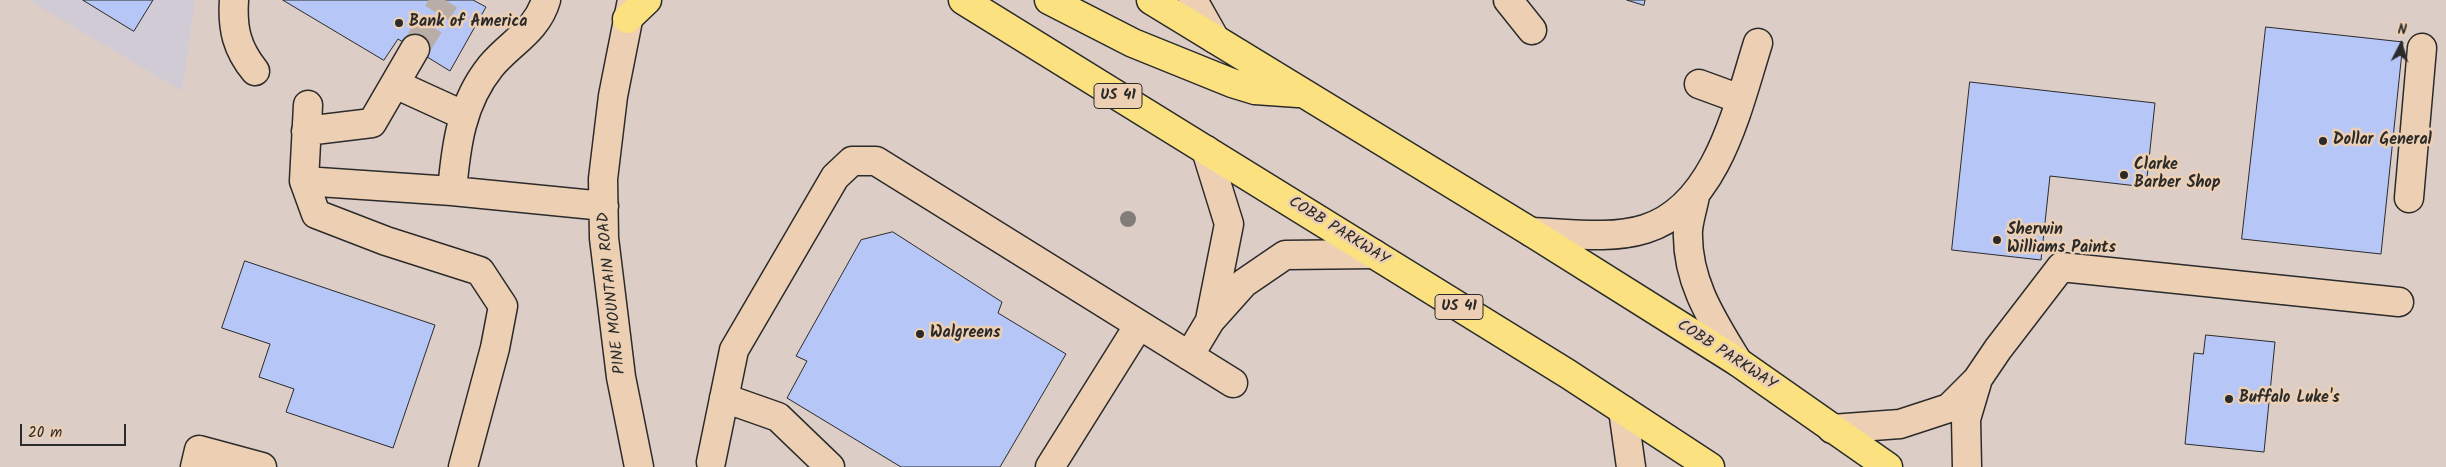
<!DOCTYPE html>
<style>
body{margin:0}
#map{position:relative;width:2446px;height:467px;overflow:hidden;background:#dccdc7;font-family:Kalam,sans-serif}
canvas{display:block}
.north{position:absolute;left:2376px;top:20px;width:50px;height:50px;-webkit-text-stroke:4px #edd0b3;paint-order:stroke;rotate:5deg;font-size:14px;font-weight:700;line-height:20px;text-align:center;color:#2b2b2b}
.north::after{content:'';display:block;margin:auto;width:18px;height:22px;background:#2b2b2b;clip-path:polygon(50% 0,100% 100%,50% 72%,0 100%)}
.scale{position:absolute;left:20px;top:424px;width:106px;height:22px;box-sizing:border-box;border:2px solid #2b2b2b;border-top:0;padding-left:6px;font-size:15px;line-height:18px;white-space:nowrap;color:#2b2b2b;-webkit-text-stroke:4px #edd0b3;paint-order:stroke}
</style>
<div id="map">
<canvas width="2446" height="467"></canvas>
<div class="north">N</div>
<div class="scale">20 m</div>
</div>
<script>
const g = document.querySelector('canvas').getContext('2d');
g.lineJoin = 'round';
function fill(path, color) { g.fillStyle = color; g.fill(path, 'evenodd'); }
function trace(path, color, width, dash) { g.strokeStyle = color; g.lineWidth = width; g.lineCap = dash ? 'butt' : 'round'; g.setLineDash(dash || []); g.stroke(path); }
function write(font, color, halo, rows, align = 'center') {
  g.font = font + ' Kalam,sans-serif'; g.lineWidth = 5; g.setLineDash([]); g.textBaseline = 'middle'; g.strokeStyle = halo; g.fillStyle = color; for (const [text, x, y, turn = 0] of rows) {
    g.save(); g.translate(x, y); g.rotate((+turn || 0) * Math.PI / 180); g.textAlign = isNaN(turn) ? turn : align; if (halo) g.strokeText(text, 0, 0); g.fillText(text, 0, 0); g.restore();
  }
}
fill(new Path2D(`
 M29 0H195L182 91Z`), '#d1cbd5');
const building = new Path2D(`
 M83 0H153L134 31Z
 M283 0H473L486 7 450 71 398 39 384 60Z
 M1627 0H1645L1644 5Z
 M2266 27 2403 42 2381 254 2242 239Z
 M1970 82 2155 103 2146 187 2050 176 2041 260 1952 250Z
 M893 232 1002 302 998 313 1066 354 1000 467H901L787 398 807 361 796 356 861 240Z
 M245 261 435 325 393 448 286 412 294 389 259 377 270 344 222 328Z
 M2206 335 2275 342 2264 452 2185 444 2194 353 2203 354Z`);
fill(building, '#b6c6f6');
trace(building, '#2b2b2b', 1);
trace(new Path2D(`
 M415 49 445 0`), '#b9ada8', 28, [28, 14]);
const minor = new Path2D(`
 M234 0C232 29 237 49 255 71
 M632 0 613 96 603 179 604 238 621 377 639 467
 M1193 0 1215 39
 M1508 0 1532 30
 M395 84 463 115
 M1699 84 1740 99
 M308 105 304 181 316 214 386 241 480 271 503 306 495 348 463 467
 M306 131 372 123 415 49
 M1206 150 1229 224 1210 320
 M304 181 452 191 604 206
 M452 191C456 146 461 103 491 66 510 43 537 31 546 0
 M1695 196C1693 207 1689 219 1688 230 1686 281 1713 321 1738 362
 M2409 198 2422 48
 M1531 232C1567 233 1610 240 1645 229 1717 207 1738 106 1758 43
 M1189 356 1210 321 1244 283 1285 255 1374 254
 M724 398 778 417 830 467
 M1623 410 1631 467
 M1832 429 1900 424 1949 408 1977 380 1998 349 2061 267 2399 302
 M711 462 734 350 835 177 852 161H876L1233 383
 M195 467 199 450 262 467
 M1050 467 1139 325
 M1967 467 1966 419 1977 382`);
const major = new Path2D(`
 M963 0 1568 374 1710 467
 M1049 0 1133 43 1232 83 1255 90 1298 93
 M1151 0 1531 232 1738 362 1888 467
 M627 19 647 0`);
trace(minor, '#2b2b2b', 31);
trace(major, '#2b2b2b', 31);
trace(minor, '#edd0b3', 28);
trace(major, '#fbe180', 28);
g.fillStyle = '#817e79';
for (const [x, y] of [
 [1128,219]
]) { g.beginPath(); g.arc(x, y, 8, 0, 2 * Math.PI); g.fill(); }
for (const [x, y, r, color] of [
 [399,23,5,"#2b2b2b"],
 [2323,141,5,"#2b2b2b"],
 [2124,175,5,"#2b2b2b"],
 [1997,240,5,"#2b2b2b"],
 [920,334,5,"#2b2b2b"],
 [2229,399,5,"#2b2b2b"]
]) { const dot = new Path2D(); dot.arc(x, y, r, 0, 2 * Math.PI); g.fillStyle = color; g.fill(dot); trace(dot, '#edd0b3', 2); }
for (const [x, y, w] of [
 [1118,96,48],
 [1459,307,48]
]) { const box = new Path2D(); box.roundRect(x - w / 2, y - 12.5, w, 25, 4); g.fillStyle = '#edd0b3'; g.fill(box); trace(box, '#2b2b2b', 1); }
write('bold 15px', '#2b2b2b', null, [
 ["US 41",1118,96],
 ["US 41",1459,307]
]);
write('bold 16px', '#2b2b2b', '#edd0b3', [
 ["Bank of America",409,23],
 ["Dollar General",2333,141],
 ["Clarke",2134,166],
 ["Barber Shop",2134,184],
 ["Sherwin",2007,231],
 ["Williams Paints",2007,249],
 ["Walgreens",930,334],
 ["Buffalo Luke's",2239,399]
], 'left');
write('16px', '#2b2b2b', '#edd0b3', [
 ["COBB PARKWAY",1338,232,32],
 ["PINE MOUNTAIN ROAD",613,293,-96],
 ["COBB PARKWAY",1726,356,33]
]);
</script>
